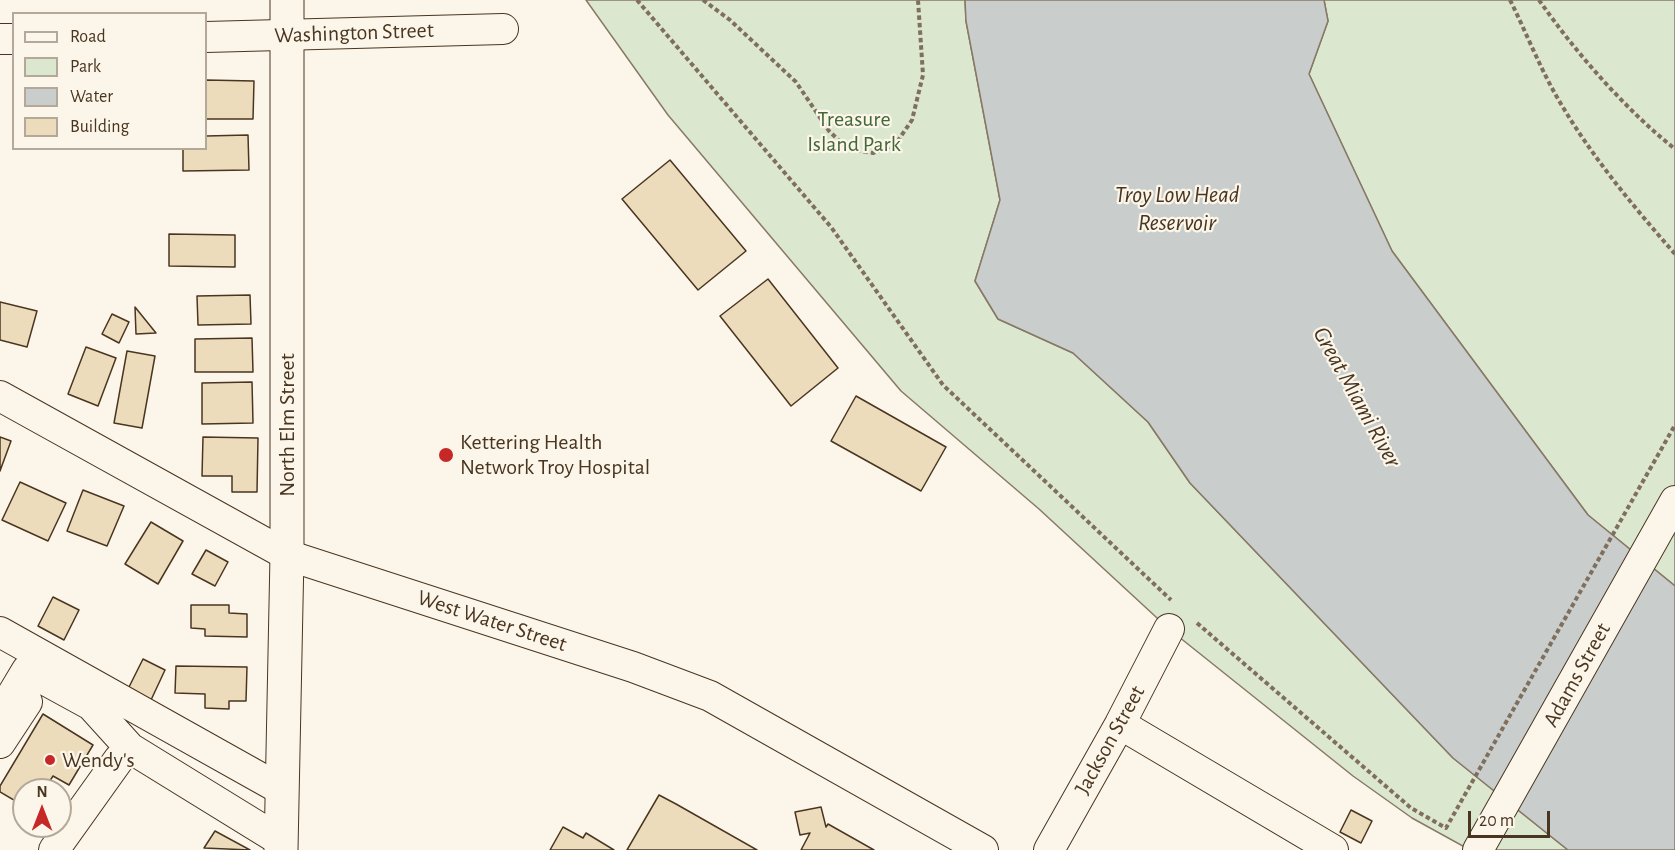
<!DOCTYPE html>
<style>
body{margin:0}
#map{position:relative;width:1675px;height:850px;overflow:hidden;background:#fbf6e9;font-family:"Alegreya Sans",sans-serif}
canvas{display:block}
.legend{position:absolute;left:12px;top:12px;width:195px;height:138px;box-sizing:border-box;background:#fbf6e9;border:2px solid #b4a999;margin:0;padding:8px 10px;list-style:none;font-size:18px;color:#4a3520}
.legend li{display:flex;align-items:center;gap:12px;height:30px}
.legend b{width:30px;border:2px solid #b4a999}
.north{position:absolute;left:12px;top:778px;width:60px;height:60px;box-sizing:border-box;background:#fbf6e9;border:2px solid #b4a999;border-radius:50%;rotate:0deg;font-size:16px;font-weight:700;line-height:24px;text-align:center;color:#4a3520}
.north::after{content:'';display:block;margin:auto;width:21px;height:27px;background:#c62828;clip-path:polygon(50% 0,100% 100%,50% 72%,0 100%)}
.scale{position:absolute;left:1468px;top:811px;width:82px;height:27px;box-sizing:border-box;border:3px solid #4a3520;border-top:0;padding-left:8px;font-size:18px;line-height:21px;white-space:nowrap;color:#4a3520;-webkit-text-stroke:4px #fbf6e9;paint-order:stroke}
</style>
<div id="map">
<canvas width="1675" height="850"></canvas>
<ul class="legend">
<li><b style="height:8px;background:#fbf6e9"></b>Road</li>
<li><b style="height:16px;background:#dce7d0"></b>Park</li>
<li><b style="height:16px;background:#c9cecd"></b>Water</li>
<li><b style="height:16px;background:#ecdcbc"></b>Building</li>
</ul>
<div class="north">N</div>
<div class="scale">20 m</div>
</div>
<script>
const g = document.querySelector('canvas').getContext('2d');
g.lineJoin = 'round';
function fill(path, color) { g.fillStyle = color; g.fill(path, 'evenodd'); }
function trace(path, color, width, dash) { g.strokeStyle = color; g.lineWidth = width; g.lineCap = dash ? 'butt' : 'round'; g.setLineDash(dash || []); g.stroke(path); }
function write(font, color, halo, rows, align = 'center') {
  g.font = font + ' "Alegreya Sans",sans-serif'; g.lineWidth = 4.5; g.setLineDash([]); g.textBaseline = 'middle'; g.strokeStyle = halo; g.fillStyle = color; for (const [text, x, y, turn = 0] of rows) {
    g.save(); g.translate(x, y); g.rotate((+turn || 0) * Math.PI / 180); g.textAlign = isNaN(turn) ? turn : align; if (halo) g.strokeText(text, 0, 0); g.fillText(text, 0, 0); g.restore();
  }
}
const green = new Path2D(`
 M586 0H965L966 21 1000 200 975 281 998 319 1073 353 1148 422 1190 483 1453 758 1568 850H1470L1412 818 1353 776 1169 629 1039 509 901 391 668 115Z
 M1324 0H1675V586L1588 515 1392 251 1309 74 1328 21Z`);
fill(green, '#dce7d0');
trace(green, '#887966', 1.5);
const water = new Path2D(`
 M965 0H1324L1328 21 1309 74 1392 251 1588 515 1675 586V850H1568L1453 758 1190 483 1148 422 1073 353 998 319 975 281 1000 200 966 21Z`);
fill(water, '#c9cecd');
trace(water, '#887966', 1.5);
const building = new Path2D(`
 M206 80 254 81 253 119H206Z
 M248 135 249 170 183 171V148H206V136Z
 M670 160 746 251 698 290 622 199Z
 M169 234 235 235V267L169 266Z
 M768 279 838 368 791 406 720 316Z
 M250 295 251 324 198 325 197 296Z
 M0 302 37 311 27 347 0 340Z
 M135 307 156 333 136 334Z
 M112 314 129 322 119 343 102 334Z
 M252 338 253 372H195V339Z
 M86 347 116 358 98 406 68 394Z
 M127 351 155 356 142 428 114 423Z
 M252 382 253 423 202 424V383Z
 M856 396 946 447 921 491 831 441Z
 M0 437 11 441 0 471Z
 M203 437 258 438 257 492H232V476H202Z
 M20 482 66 503 48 541 2 520Z
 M83 490 124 506 107 546 67 531Z
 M151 522 183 541 158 584 125 564Z
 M206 550 228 562 215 586 192 574Z
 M53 597 79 610 64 640 38 626Z
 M191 605H229V613L247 614V637L205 636V629L191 628Z
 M143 659 165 670 151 700 128 689Z
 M176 666 247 667 246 701H229V709L205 708V694L175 693Z
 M43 714 93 745 69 785 53 776 44 790H24V806L0 792V786Z
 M659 795 676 804 757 850H627Z
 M821 807 826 827 828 824 874 850H801L810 833 800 835 795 812Z
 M1351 810 1372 821 1361 843 1340 832Z
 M563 827 583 838 586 833 614 850H550Z
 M215 831 250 850 204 848Z`);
fill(building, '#ecdcbc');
trace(building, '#4a3520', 1.5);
const minor = new Path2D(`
 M206 37 503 29
 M0 39H14
 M0 396 287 555 633 667 710 696 983 850
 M0 632 282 790
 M0 715 27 670 91 705 130 748 119 759 54 850
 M1120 724 1333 850
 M0 743 27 702
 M130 748 281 841
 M1049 850 1120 724 1169 629
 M1478 850 1675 501`);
const major = new Path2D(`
 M281 850 287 555V0`);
trace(minor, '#4a3520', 32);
trace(major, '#4a3520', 35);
trace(new Path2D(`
 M637 0 831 227 943 385 1171 600
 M703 0 730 20 796 82 829 131 848 149 873 153 895 145 912 120 923 75 918 0
 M1510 0C1527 34 1541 71 1561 104 1593 158 1633 206 1675 254
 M1539 0C1576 53 1625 109 1675 149
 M1197 623 1411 808 1446 828 1675 425`), '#7f6f5c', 4, [4.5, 3]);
trace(minor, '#fbf6e9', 30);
trace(major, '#fbf6e9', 33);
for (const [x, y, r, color] of [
 [446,455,8,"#c62828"],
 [50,760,6,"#c62828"]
]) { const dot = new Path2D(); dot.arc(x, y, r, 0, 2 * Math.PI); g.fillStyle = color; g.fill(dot); trace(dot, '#fbf6e9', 2); }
write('22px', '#4a3520', '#fbf6e9', [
 ["Washington Street",354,33,-2],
 ["North Elm Street",287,425,-90],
 ["West Water Street",492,621,18],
 ["Adams Street",1577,675,-61],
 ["Jackson Street",1110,740,-61]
]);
write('22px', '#436837', '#fbf6e9', [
 ["Treasure",854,119],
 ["Island Park",854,144]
]);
write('22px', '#4a3520', '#fbf6e9', [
 ["Kettering Health",460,442],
 ["Network Troy Hospital",460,467],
 ["Wendy's",62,760]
], 'left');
write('italic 24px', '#4a3520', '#fbf6e9', [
 ["Troy Low Head",1177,195],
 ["Reservoir",1177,223],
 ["Great Miami River",1357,397,61]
]);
</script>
